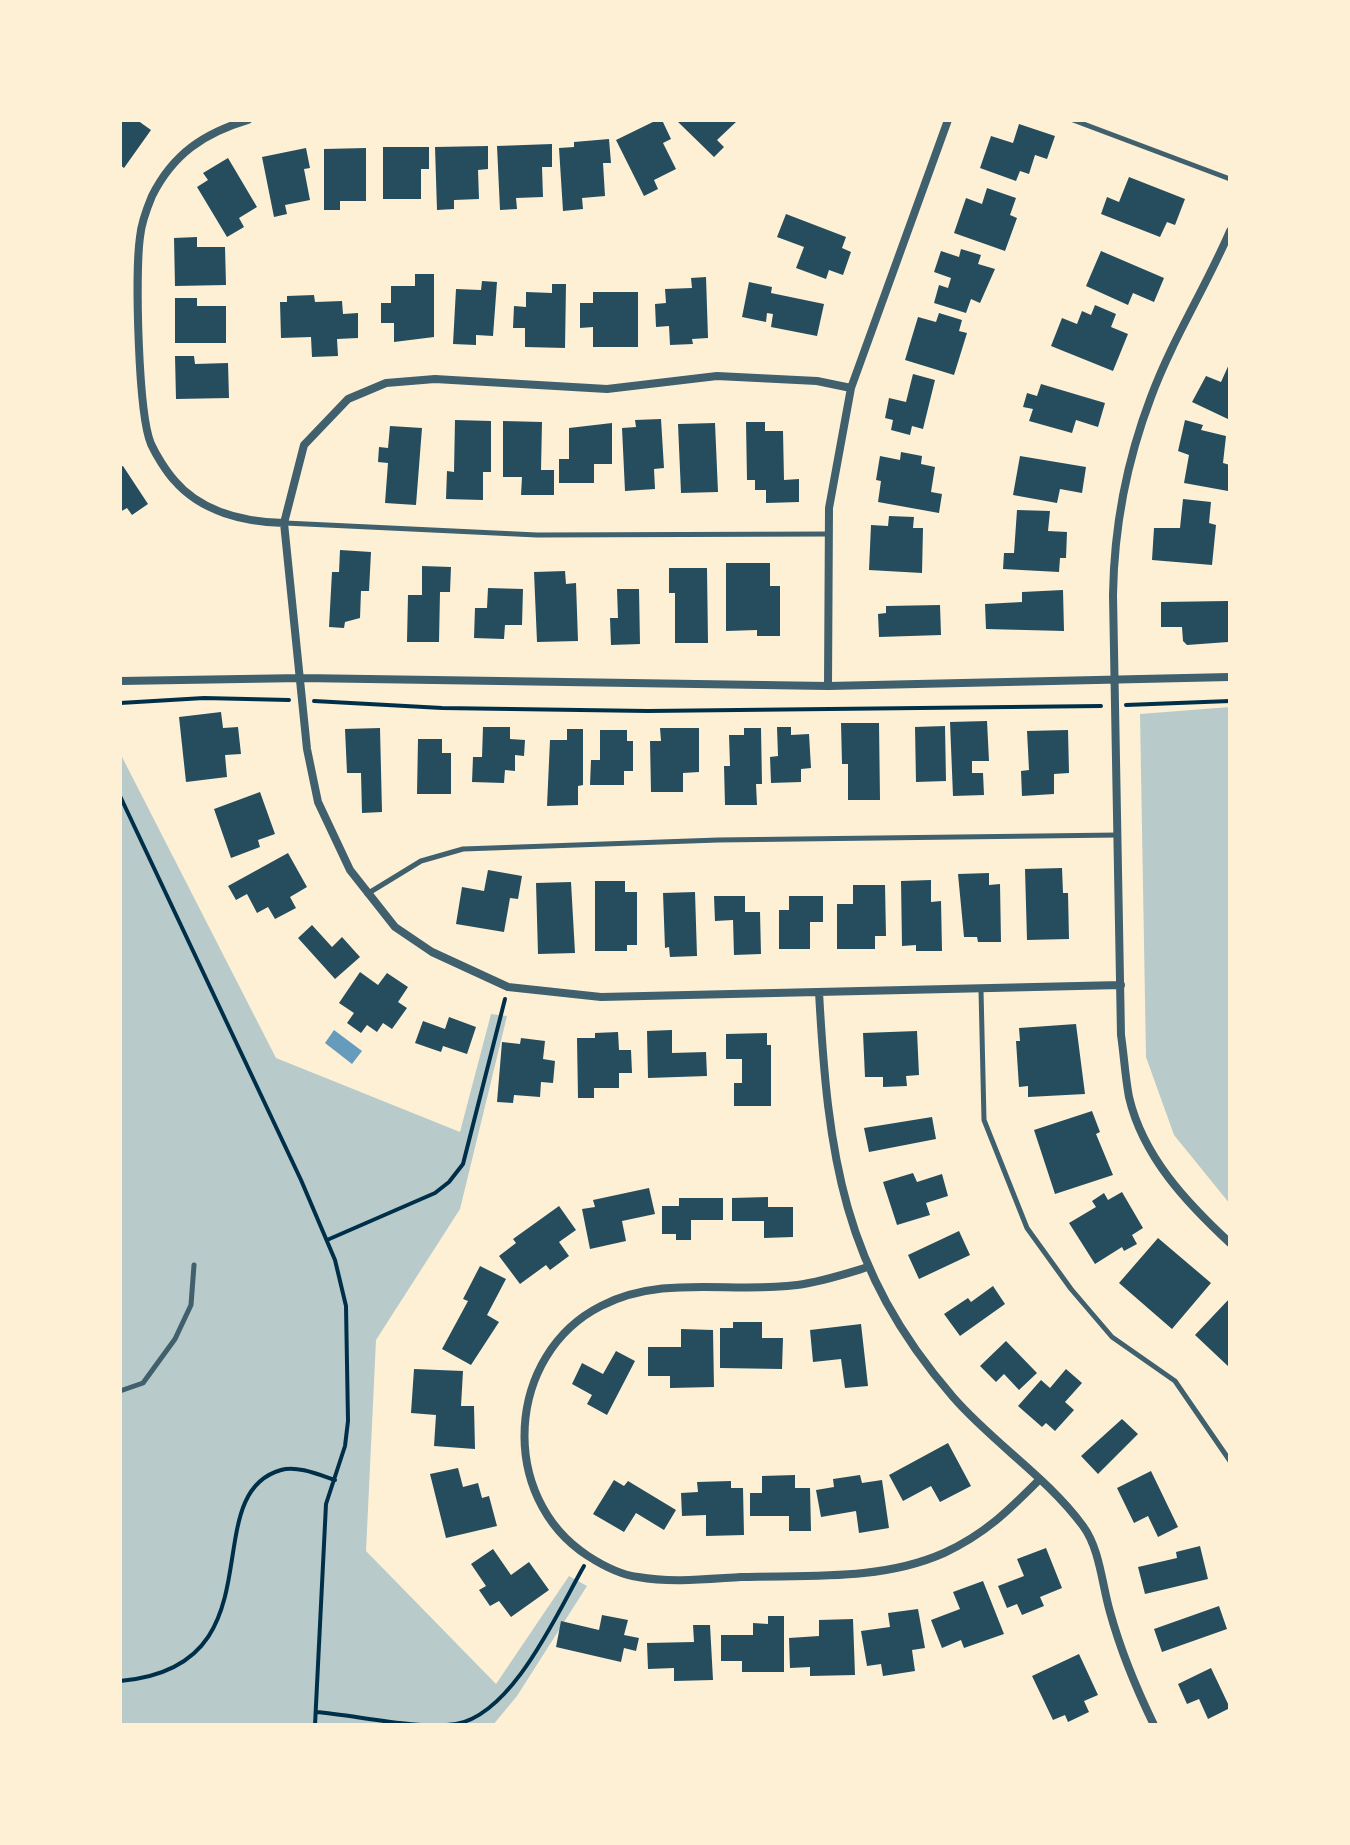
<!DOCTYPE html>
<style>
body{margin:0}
#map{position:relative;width:1350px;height:1845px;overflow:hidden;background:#fdf0d5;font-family:Jost,sans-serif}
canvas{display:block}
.frame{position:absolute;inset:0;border:122px solid #fdf0d5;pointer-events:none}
</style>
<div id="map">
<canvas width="1350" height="1845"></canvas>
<div class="frame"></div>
</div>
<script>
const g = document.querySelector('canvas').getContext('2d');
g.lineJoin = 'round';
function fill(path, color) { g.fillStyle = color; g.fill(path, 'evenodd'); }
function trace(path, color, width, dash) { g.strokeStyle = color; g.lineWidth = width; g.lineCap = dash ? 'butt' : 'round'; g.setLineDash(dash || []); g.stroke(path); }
fill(new Path2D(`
 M1230 707V1204L1174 1135 1146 1057 1140 714Z
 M120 753 276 1058 460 1132 491 1014 507 1016 460 1209 376 1340 366 1551 496 1684 569 1576 587 1586 517 1696 493 1725H120Z`), '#b9caca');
fill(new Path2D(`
 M334 1030 362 1051 352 1064 325 1043Z`), '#669bbc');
fill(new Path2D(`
 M120 120H137L151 130 124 168 120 165Z
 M657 120H662L671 139 663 143 676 169 654 180 658 189 644 196 616 140Z
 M676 120H734L736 122 717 140 724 147 714 157Z
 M1019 124 1055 136 1047 159 1035 155 1029 174 1020 171 1016 181 980 168 991 136 1013 143Z
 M609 139 611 163H603L605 196 582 198 583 209 563 211 559 148 574 147V142Z
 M552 144V167H542L543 197 516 198 517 209 500 210 497 146Z
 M488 146V169L478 170 479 199 454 200V209L437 210 435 147Z
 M383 147H429V169H421V199H383Z
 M306 148 310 168 304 169 310 200 285 205 287 214 274 217 262 157Z
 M366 148V201H340V210H324V149Z
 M228 158 257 207 239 218 244 227 227 237 197 187 208 180 203 173Z
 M1129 177 1185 199 1175 225 1167 222 1160 237 1101 214 1107 197 1119 202Z
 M987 188 1016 198 1010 215 1017 218 1005 251 954 233 966 198 982 204Z
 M786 214 846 237 842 248 851 252 843 275 829 270 826 279 796 268 804 247 777 237Z
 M197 237V247H225L226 285 175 286 174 238Z
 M961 249 981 255 978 264 995 269 980 303 971 299 966 313 934 303 939 285 948 288 951 278 934 272 941 251 959 257Z
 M1101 251 1164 278 1154 302 1133 293 1128 305 1086 286Z
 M415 274H434V337L394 342V323H381V303H391V286H415Z
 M706 277 708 338 692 339 693 344 670 345 669 326 656 327 655 304 666 303 665 289 692 288 691 278Z
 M482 281 497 282 493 336 476 335V345L453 344 456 289 481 290Z
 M749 282 772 287 771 293 824 304 817 336 771 327 773 314 767 313 766 322 742 317Z
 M552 284H566L565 348 525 347V328H513L514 306 526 307V292L552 293Z
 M593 292H638V347H593V327L580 328V303H593Z
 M314 295 315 302 342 301 343 314 358 313V338L337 339 338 356 312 357 311 337 281 338 280 302H287V296Z
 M175 298H197V306H226V343H175Z
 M1095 305 1116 314 1111 327 1128 334 1113 371 1051 346 1062 318 1077 324 1082 311 1091 315Z
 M939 313 962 320 959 331 967 333 954 375 905 360 918 317 936 322Z
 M175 356H194L195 364 228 363 229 398 176 399Z
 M1230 362V420L1192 402 1206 376 1221 382Z
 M913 374 935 380 923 429 912 426 910 435 891 430 893 420 885 418 889 398 906 402Z
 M1041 384 1105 403 1098 427 1076 420 1072 433 1029 421 1033 409 1023 407 1027 393 1037 396Z
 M661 419 664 468 654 469 655 489 625 491 622 428 636 427 635 420Z
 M455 420 491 421V472H483V500L446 499 447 471 454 472Z
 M1185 420 1203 425 1201 430 1226 436 1223 463 1230 465 1228 491 1184 483 1189 455 1178 451Z
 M503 421 542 422 541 470H554V495H521L522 477H503Z
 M746 422H765V431H783L784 480 799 479V502L766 503V490H755V480H747Z
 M612 423V464H594V483H559V459H569V428Z
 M715 423 718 492 681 493 678 424Z
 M390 426 422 428 416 505 385 503 388 463 378 462 379 447 388 448Z
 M901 452 922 456 921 464 935 467 931 492 942 494 939 513 878 502 881 481 876 480 880 456 900 460Z
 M1020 456 1086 467 1082 493 1060 489 1057 503 1013 495Z
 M123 466 148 504 132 515 127 508 120 512V467Z
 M1183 499 1211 502 1209 523 1216 525 1212 565 1152 560 1154 528H1180Z
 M1017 510 1050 511 1048 531 1067 532 1066 558H1060L1059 572 1003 569 1004 553H1014Z
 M889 516 914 517 913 528H923L922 573 869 570 871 525 888 526Z
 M340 550 371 552 369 591H361L360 618 345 622 344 628 329 627 332 572H339Z
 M726 563H770V586H780V636H757V630L726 631Z
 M422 566 451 567 450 592H440L439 642H407L408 595H422Z
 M669 568H707L708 643H675V593H669Z
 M565 571 566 584 576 583 578 641 537 642 534 572Z
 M488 588 523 589 522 625H505L504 639 474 638 475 608H487Z
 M617 589H639L640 644 611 645 610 618H618Z
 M1063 590 1064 631 986 629 985 604 1022 602V592Z
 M1228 601V642L1187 645 1183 641 1182 627H1161V602Z
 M940 605 941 635 879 637 878 614 886 613V606Z
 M221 712 223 728 238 727 241 754 225 755 227 777 186 782 179 717Z
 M987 721 989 761H972V773H983L984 795 953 796 950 722Z
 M841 723H879L880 800H848V764H842Z
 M945 726 946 781 916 782 915 727Z
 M483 727H510V739L525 740 524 756 515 755V771L505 770 504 783 472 782 473 757H482Z
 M777 727H791V735L809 734 811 768 801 769V782L771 783 770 757 778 756Z
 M380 728 382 812 362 813 361 773H347L345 729Z
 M660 728H699V772L683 773V792H651L650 741H661Z
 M744 728H761L762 784H756L757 805H725L724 766H730L729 735H744Z
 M567 729H583V785L578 786V805L547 806 550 740H567Z
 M600 730H627V741H633V771H624V785H590L591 760H600Z
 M1068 730 1069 773 1054 774V794L1022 796 1021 771 1029 770 1027 731Z
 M418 739H442V753H451V794H417Z
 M260 792 275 834 258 840 260 847 231 858 214 809Z
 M288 853 307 887 290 897 296 908 275 919 268 907 257 913 247 894 236 900 228 886Z
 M1062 868 1063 893H1068L1069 939 1027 940 1025 869Z
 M488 870 522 876 518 899 510 898 504 932 456 924 462 887 484 891Z
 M989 873V885L1000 884 1001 942H978L977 937H964L958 874Z
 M931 880V902L941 901 942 951H916V945L902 946 901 881Z
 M595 881H625V892H637V945H627V951H595Z
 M571 882 575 953 538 954 536 883Z
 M853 885H885L886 936H875V949H837V904H853Z
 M695 892 697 956 670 957 669 947 665 948 663 893Z
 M714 896H745V912H760L761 954 734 955 733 920 715 921Z
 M789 896H823V922H810V949H779V910H789Z
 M312 925 332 947 342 937 360 957 335 979 298 938Z
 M360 972 378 985 387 973 408 987 398 1002 407 1008 392 1029 383 1023 377 1032 367 1025 361 1033 347 1023 354 1013 339 1003Z
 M449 1017 476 1027 467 1054 443 1046 441 1052 415 1043 423 1021 445 1029Z
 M1076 1024 1085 1094 1028 1097V1086L1019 1087 1016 1041H1020L1019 1028Z
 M672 1030V1053L706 1052 707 1076 648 1078 647 1031Z
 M917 1031 919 1075 906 1076 907 1086 883 1087V1077H865L863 1033Z
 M618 1032 619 1050H631L632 1073H619V1088H594V1098H578L577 1038H595V1033Z
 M767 1033V1045H771V1106H734V1083H742V1059H726V1034Z
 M521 1038 545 1041 543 1059 555 1061 553 1083 541 1082 540 1097 514 1095 513 1103 497 1102 502 1042 520 1044Z
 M1092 1111 1100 1132 1096 1134 1113 1175 1055 1194 1034 1130Z
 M932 1117 936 1139 869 1152 864 1128Z
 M913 1173 917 1182 942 1174 948 1196 926 1203 930 1215 897 1225 883 1182Z
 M649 1188 655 1214 622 1221 626 1241 590 1249 582 1209 595 1207 593 1200Z
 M1122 1192 1143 1228 1132 1235 1137 1244 1124 1251 1122 1247 1095 1264 1069 1223 1096 1207 1092 1201 1104 1193 1108 1200Z
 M768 1197V1207H793V1237L764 1238V1221H732V1198Z
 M679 1198H723V1220H691V1240H676V1234H662V1206H679Z
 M559 1206 576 1230 559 1242 569 1256 550 1270 546 1265 520 1284 499 1256 516 1243 513 1239Z
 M959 1231 970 1255 919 1279 908 1255Z
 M1158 1238 1211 1283 1172 1329 1119 1283Z
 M480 1266 506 1279 487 1315 499 1322 471 1365 442 1349 468 1301 463 1299Z
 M993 1286 1005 1304 960 1336 944 1314 968 1298 971 1302Z
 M1230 1298V1368L1195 1335Z
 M733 1322H762V1338H783L782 1369 720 1368V1328H733Z
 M861 1324 868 1386 845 1388 841 1359 813 1362 810 1330Z
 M681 1329 713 1330 714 1387 670 1388V1376H648V1347H681Z
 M1006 1341 1037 1373 1019 1390 1004 1374 996 1382 980 1366Z
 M616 1351 635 1361 607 1415 587 1404 592 1395 572 1384 582 1363 603 1374Z
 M414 1369 463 1371 461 1406H474L475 1449 434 1446 436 1415 411 1413Z
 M1066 1369 1082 1383 1065 1402 1074 1410 1055 1431 1046 1423 1042 1427 1018 1406 1041 1380 1050 1388Z
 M1122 1419 1138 1434 1098 1474 1081 1456Z
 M948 1443 971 1486 940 1502 931 1486 903 1501 889 1475Z
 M458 1468 463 1487 478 1483 482 1498 489 1496 497 1526 446 1538 430 1474Z
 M1151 1471 1178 1527 1158 1537 1148 1516 1134 1523 1117 1488Z
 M795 1475V1488H810L811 1531H789V1516H750V1493H762V1476Z
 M860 1475 862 1483 882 1480 889 1528 859 1533 856 1511 821 1517 816 1490 834 1487 833 1479Z
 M614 1480 624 1486 628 1481 676 1510 664 1530 636 1513 624 1532 593 1514Z
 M731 1481V1488H743L744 1535 706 1536V1515L682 1516 681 1493 698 1492 697 1482Z
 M1200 1546 1208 1579 1145 1594 1138 1567 1177 1558 1176 1552Z
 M1046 1548 1062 1588 1040 1597 1044 1606 1022 1615 1017 1604 1007 1608 998 1586 1024 1576 1017 1559Z
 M493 1549 511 1575 529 1562 549 1590 511 1617 499 1601 490 1606 479 1590 486 1586 471 1564Z
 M983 1581 1004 1634 964 1648 961 1640 942 1648 931 1620 960 1609 953 1592Z
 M1219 1606 1227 1629 1162 1652 1154 1629Z
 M918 1609 925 1648 912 1650 915 1671 883 1676 881 1664 867 1666 861 1631 890 1627 888 1613Z
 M602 1615 628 1620 624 1635 639 1638 636 1651 624 1648 621 1662 556 1647 561 1621 599 1630Z
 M768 1616H784V1672H742V1661H721V1635H753V1623L768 1624Z
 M853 1619 855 1675 810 1676V1667L790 1668 789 1638 819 1636V1620Z
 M693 1625H710L713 1680 674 1681V1668L648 1669 647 1643 694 1642Z
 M1079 1654 1098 1695 1084 1701 1089 1712 1068 1722 1065 1715 1053 1720 1032 1676Z
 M1211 1668 1230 1708 1208 1719 1199 1699 1187 1704 1178 1684Z`), '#264d5e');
trace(new Path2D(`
 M314 701 442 708 648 711 1101 706
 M120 703 204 698 289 700
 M1126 705 1230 701
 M120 796 301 1180 335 1260 346 1306 348 1421 345 1446 326 1504 315 1725
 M327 1240 435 1193 449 1182 463 1164 505 999
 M120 1681C283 1667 193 1495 281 1470 297 1465 320 1475 335 1480
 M316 1712C355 1715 419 1730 456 1724 513 1714 557 1613 584 1566`), '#003049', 4);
trace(new Path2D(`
 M1073 120 1230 179
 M285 523 537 535 829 534
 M367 894 421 861 463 849 718 840 1118 835
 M981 990 984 1120 1027 1228 1071 1289 1112 1337 1175 1381 1230 1461
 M120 1391 143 1383 175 1339 191 1305 194 1265`), '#3f606c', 5);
trace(new Path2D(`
 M248 120C204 133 173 154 152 196 147 208 141 225 140 237 135 273 138 413 151 444 156 455 166 471 174 480 201 512 245 522 284 523
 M1230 231C1206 287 1172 340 1151 397 1127 460 1114 527 1113 595L1121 1035C1124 1055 1125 1076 1129 1097 1143 1157 1187 1203 1230 1243
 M851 388 817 381 717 376 607 389 435 379 386 383 348 399 304 445 284 523 307 749 318 802 350 870 395 927 432 952 508 987 601 997 1121 985
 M120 681 302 678 828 686 1230 677
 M828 686 829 508 851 388 948 120
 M819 992C828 1155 842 1269 953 1397 993 1443 1047 1477 1083 1526 1100 1549 1102 1585 1110 1612 1121 1652 1136 1688 1154 1725
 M868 1267C845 1274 821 1282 797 1285 731 1294 663 1274 601 1306 506 1354 497 1497 588 1556 602 1565 622 1575 638 1577 671 1583 707 1579 741 1577 808 1575 881 1581 944 1553 985 1534 1008 1511 1039 1480`), '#3f606c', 8);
</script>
